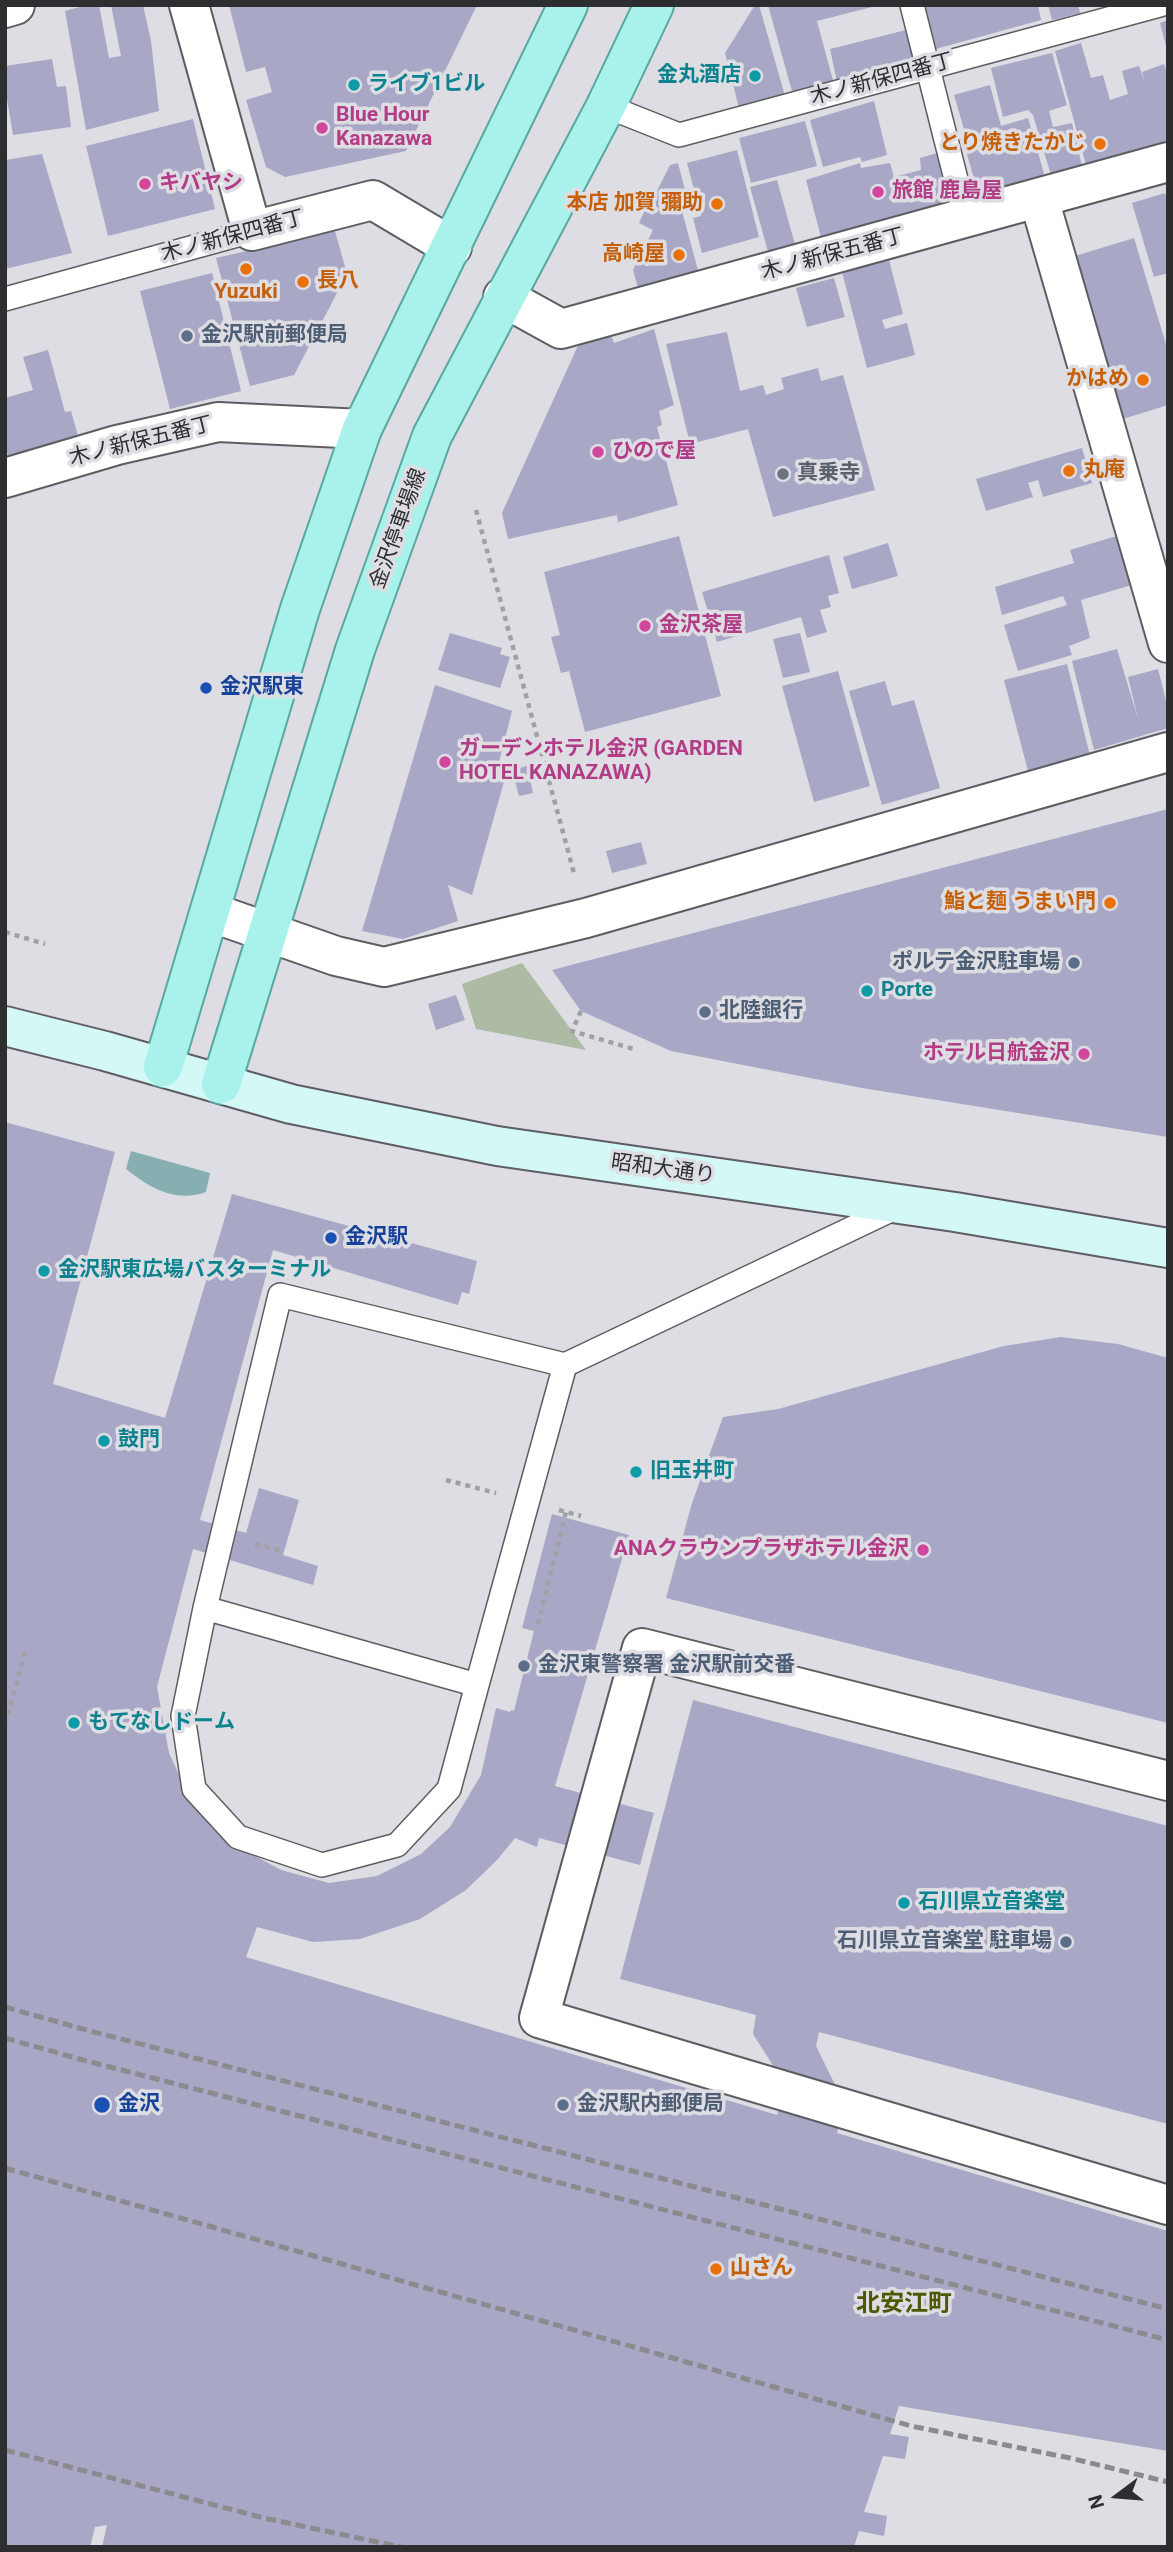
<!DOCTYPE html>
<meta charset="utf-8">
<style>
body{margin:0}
#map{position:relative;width:1173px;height:2552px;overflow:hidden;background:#dddde3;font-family:Roboto,sans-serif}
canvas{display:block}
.frame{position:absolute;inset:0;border:7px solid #2d2e30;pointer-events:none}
.north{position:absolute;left:1082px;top:2461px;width:70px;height:70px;-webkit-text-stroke:5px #dddde3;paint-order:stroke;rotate:254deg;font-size:19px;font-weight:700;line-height:28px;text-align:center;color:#2d2e30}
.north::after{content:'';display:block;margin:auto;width:24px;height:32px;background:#2d2e30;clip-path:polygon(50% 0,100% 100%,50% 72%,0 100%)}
</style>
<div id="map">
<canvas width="1173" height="2552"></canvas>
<div class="frame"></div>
<div class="north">N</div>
</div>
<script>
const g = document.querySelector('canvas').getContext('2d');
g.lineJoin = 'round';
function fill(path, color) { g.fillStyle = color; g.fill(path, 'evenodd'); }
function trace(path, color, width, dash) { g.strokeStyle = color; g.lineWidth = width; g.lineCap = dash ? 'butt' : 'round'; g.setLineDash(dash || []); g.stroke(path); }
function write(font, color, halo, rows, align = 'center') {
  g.font = font + ' Roboto,"Noto Sans JP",sans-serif'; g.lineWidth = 7; g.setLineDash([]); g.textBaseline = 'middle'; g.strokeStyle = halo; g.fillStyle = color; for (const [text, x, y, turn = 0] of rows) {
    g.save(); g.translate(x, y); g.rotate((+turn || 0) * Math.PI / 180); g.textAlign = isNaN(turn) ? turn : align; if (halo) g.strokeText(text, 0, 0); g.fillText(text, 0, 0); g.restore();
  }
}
fill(new Path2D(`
 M522 963 586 1050 476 1029 462 984Z`), '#adbba4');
fill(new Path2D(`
 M131 1151 210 1173 206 1192C175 1203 150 1188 126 1169Z`), '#87aeb1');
fill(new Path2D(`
 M87 5H99L109 58 121 56 111 5H143L151 41 159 111 86 130 65 11Z
 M229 5H477L406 151 285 177 266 167 246 100 272 92 265 67 246 72Z
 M755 5H759L785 96 739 108 725 53Z
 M768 5H876V6L817 21 834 84 793 95Z
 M920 5H1038L1041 20 932 50Z
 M1048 5H1078L1080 13 1052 20Z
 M1168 20V50H1167L1160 23Z
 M910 29 918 62 837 82 830 49Z
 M1081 43 1091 78 1103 75 1110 100 1128 94 1122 71 1139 66 1145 83 1142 72 1164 64 1168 76V143L1086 165 1055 51Z
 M1052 53 1067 105 1049 111 1053 127 1072 123 1082 166 1051 175 1033 115 1028 110 1003 117 991 68Z
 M52 59 57 87 66 86 71 127 13 135 5 87V66Z
 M990 85 1001 126 1028 118 1045 177 979 196 962 137 966 136 954 95Z
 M874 101 887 155 862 162 860 157 823 167 810 120Z
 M193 119 215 209 108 236 86 146Z
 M805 121 817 166 751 183 739 138Z
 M737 150 759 237 702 253 693 218 701 216 687 163Z
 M937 153 951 204 822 241 806 180 860 163 861 168 890 163 894 177 921 170 920 158Z
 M42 154 72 253 5 269V160Z
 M678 163 690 209 682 211 699 274 639 291 633 270 653 230 639 223 651 197 655 195 670 165Z
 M777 180 796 248 769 255 750 187Z
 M1165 193 1168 202V273L1154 277 1132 203Z
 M335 231 347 274 294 375 250 386 216 258Z
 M1134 238 1168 351V405L1123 419 1075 256Z
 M889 260 903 314 882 320 885 329 907 323 915 355 867 368 842 272Z
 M212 273 241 391 170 409 140 291Z
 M834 278 845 317 807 327 796 288Z
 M654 329 674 405 659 411 662 425 657 427 678 505 618 522 617 515 508 539 502 513 580 341 609 331 614 343Z
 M727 332 740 391 763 385 766 395 784 389 781 378 818 368 821 381 843 375 875 490 773 517 748 429 690 444 666 344Z
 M48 350 65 412 71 411 80 443 9 460 5 445V398L33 390 23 357Z
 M1082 448 1092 483 1043 497 1038 480 1028 483 1033 497 986 511 976 479Z
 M1120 535 1135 584 1081 600 1090 638 1069 646 1072 655 1018 671 1004 625 1067 605 1063 596 1002 615 995 587 1074 563 1070 550Z
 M679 536 721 696 585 732 569 671 561 673 551 637 560 635 544 572Z
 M888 543 898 576 852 589 843 557Z
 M829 555 839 593 828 596 831 607 820 610 827 632 807 638 801 617 717 642 702 592Z
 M450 633 502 648 500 654 510 657 500 688 438 670Z
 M800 633 810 672 783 678 773 639Z
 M1117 649 1138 719 1128 677 1158 669 1168 709V728L1094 750 1072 661Z
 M1067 664 1090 755 1028 771 1004 680Z
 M838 671 870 786 814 802 782 686Z
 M885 681 892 706 914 700 940 788 882 805 849 691Z
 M435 685 512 711 498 766 507 771 472 895 448 885 458 921 403 939 362 931Z
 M527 766 533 793 519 796 512 770Z
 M1168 809V1137L862 1088 671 1051 581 1011 552 970Z
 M641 842 647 864 612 873 606 851Z
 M456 995 465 1020 436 1030 428 1004Z
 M5 1122 115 1152 53 1384 165 1418 232 1194 477 1261 469 1294 462 1292 458 1305 273 1250 200 1520 246 1533 259 1488 299 1500 283 1555 318 1566 313 1585 193 1549 157 1687 169 1753 190 1798 231 1843 281 1870 329 1883 377 1876 421 1854 450 1827 481 1775 496 1708 510 1712 511 1710 514 1711 534 1631 522 1628 552 1514 629 1535 555 1786 654 1813 640 1865 539 1838 537 1847 515 1838 497 1860 466 1890 420 1919 360 1939 313 1942 257 1927 246 1957 777 2115 786 2086 753 2034 756 2015 620 1979 693 1700 1168 1826V2124L819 2032 816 2046 845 2105 837 2133 1168 2231V2451L899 2406 890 2434 909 2437 905 2459 883 2456 864 2512 887 2516 884 2536 859 2531 854 2547H102L107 2525 95 2527 90 2547H5Z
 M1061 1337 1118 1344 1168 1358V1723L666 1598 692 1503 723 1417 778 1409 1004 1346Z`), '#a8a7c5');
const service = new Path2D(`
 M912 5 966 219
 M606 106 679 135 1160 5
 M5 299 252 231
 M565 1365 477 1685 205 1608 280 1295 565 1365 899 1206
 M205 1608 183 1716 194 1789 238 1837 322 1865 397 1845 449 1789 477 1685`);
const minor = new Path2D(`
 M189 5 252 231 373 200 452 247
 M5 8 15 5
 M1039 199 1168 643
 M503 297 561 329 1168 162
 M5 478 117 445 218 422 362 429
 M210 912 336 956 384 967 586 918 1168 752`);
const tertiary = new Path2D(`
 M1168 1781 642 1648 539 2018 1168 2205`);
const secondary = new Path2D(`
 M5 1026 105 1051 291 1104 497 1146 955 1212 1168 1248`);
const primary = new Path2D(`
 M163 1067 300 609 362 429 568 5
 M221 1084 355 650 432 436 606 106 654 5`);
trace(service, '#5d5d62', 26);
trace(minor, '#5d5d62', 42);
trace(tertiary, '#5d5d62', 42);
trace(secondary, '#5d5d62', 42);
trace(primary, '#58a8a1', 42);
trace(new Path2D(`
 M476 510 575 877
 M5 932 45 944
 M581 1011 572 1031 637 1050
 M446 1480 496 1493
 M559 1510 581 1516
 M255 1544 283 1551
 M538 1624 566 1512
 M5 1724 26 1649`), '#a0a1a5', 4.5, [5, 5]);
trace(service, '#fff', 23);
trace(minor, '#fff', 38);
trace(tertiary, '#fff', 38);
trace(secondary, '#d4f8f5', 38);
trace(primary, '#a9f2eb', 38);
trace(new Path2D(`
 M5 2007 90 2031 1168 2309
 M5 2038 83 2060 1168 2340
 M5 2168 911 2426 1070 2458 1168 2482
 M5 2450 264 2518 401 2547`), '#8a8a8f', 5, [10, 5]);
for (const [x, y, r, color] of [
 [755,76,7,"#0f9aa8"],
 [354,85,7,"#0f9aa8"],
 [322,128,7,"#d1479c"],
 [1100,144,7,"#e8710a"],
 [145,184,7,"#d1479c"],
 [878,192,7,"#d1479c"],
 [717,204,7,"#e8710a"],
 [679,255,7,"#e8710a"],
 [246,269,7,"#e8710a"],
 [303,282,7,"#e8710a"],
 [187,336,7,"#5c6f8a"],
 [1143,380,7,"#e8710a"],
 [598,452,7,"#d1479c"],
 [1069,471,7,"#e8710a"],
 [783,474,7,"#6b7280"],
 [645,626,7,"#d1479c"],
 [206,688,7,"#1a4fb4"],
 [445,762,7,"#d1479c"],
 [1110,903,7,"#e8710a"],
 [1074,963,7,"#5c6f8a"],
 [867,991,7,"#0f9aa8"],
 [705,1012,7,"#5c6f8a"],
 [1084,1054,7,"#d1479c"],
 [331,1238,7,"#1a4fb4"],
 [44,1271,7,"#0f9aa8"],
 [104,1441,7,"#0f9aa8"],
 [636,1472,7,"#0f9aa8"],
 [923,1550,7,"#d1479c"],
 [524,1666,7,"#5c6f8a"],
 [74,1723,7,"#0f9aa8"],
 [904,1903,7,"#0f9aa8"],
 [1066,1942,7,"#5c6f8a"],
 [102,2105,9,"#1a4fb4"],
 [563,2105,7,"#5c6f8a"],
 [716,2269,7,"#e8710a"]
]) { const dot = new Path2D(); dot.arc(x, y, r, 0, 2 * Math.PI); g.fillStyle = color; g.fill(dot); trace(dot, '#dddde3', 2.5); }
write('bold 21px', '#0d838f', '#dddde3', [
 ["金丸酒店",741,76,"right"],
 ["ライブ1ビル",368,85],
 ["Porte",881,991],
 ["金沢駅東広場バスターミナル",58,1271],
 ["鼓門",118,1441],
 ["旧玉井町",650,1472],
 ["もてなしドーム",88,1723],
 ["石川県立音楽堂",918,1903]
], 'left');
write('21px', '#2d2e30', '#dddde3', [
 ["木ノ新保四番丁",882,80,-15],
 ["木ノ新保四番丁",233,237,-15],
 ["木ノ新保五番丁",833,255,-15],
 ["木ノ新保五番丁",141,442,-14],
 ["金沢停車場線",399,529,-70],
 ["昭和大通り",663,1170,8]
]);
write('bold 21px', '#b23c85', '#dddde3', [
 ["Blue Hour",336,116],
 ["Kanazawa",336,140],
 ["キバヤシ",159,184],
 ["旅館 鹿島屋",892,192],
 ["ひので屋",612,452],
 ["金沢茶屋",659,626],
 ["ガーデンホテル金沢 (GARDEN",459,750],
 ["HOTEL KANAZAWA)",459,774],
 ["ホテル日航金沢",1070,1054,"right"],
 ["ANAクラウンプラザホテル金沢",909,1550,"right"]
], 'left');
write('bold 21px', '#c56008', '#dddde3', [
 ["とり焼きたかじ",1086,144],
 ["本店 加賀 彌助",703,204],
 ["高崎屋",665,255],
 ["長八",317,282,"left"],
 ["Yuzuki",246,293,"center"],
 ["かはめ",1129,380],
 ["丸庵",1083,471,"left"],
 ["鮨と麺 うまい門",1096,903],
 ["山さん",730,2269,"left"]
], 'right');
write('bold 21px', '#4e5e75', '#dddde3', [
 ["金沢駅前郵便局",201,336],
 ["ポルテ金沢駐車場",1060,963,"right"],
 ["北陸銀行",719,1012],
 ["金沢東警察署 金沢駅前交番",538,1666],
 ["石川県立音楽堂 駐車場",1052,1942,"right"],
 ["金沢駅内郵便局",577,2105]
], 'left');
write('bold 21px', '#5b616d', '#dddde3', [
 ["真乗寺",797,474]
], 'left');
write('bold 21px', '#164399', '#dddde3', [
 ["金沢駅東",220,688],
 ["金沢駅",345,1238],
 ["金沢",118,2105]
], 'left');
write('bold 24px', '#4e5801', '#dddde3', [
 ["北安江町",904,2305]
]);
</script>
